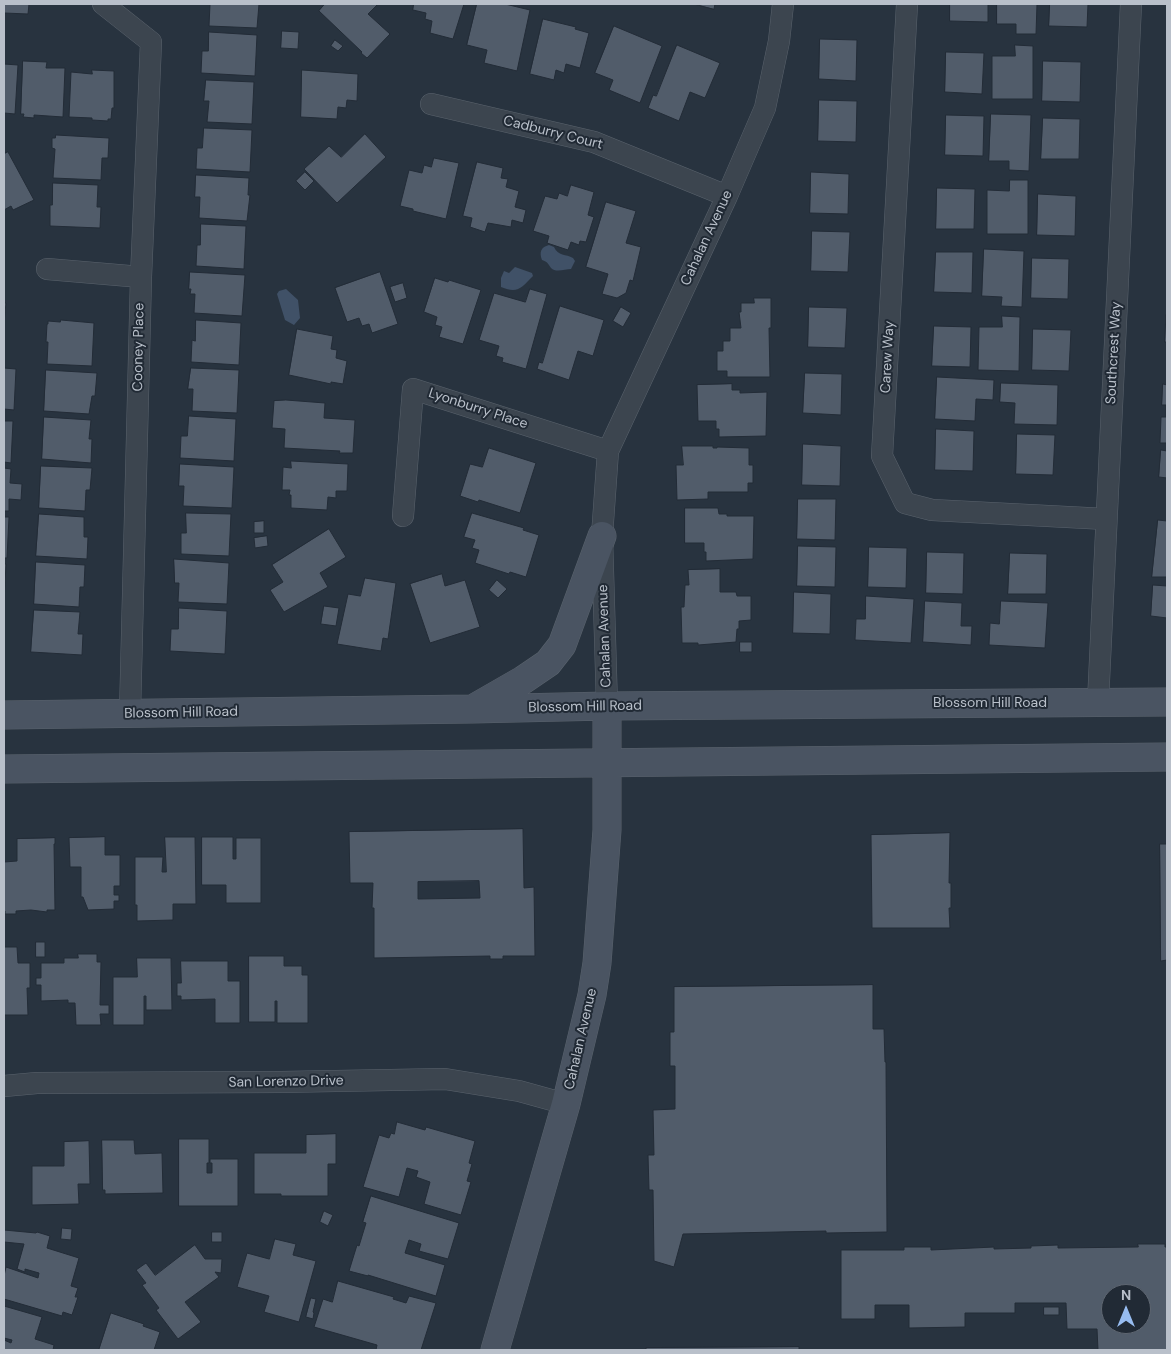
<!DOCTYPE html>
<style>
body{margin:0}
#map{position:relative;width:1171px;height:1354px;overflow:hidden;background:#28333f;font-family:"DM Sans",sans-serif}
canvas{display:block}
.frame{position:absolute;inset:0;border:5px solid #b9c0ca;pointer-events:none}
.north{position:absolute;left:1101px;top:1284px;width:50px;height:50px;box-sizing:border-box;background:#212a35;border:1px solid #5e6671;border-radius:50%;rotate:0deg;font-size:14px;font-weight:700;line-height:20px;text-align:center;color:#b9c0ca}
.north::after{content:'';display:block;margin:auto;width:18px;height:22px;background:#97bcf0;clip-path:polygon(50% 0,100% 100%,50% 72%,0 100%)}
</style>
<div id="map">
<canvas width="1171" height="1354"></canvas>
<div class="frame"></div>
<div class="north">N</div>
</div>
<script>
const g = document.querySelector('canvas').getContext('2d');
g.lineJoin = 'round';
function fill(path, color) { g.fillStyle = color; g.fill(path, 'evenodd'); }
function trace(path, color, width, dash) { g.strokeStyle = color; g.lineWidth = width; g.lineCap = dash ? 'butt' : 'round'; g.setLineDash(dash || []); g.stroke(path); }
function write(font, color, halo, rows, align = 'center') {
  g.font = font + ' "DM Sans",sans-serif'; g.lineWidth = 4; g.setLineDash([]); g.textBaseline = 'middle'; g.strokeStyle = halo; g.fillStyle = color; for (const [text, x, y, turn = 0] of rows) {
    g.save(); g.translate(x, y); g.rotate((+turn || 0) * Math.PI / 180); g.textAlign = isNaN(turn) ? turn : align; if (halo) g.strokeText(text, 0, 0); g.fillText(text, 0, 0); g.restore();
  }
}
fill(new Path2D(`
 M549 245 554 247C558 256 566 254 573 258L575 261 571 269C565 269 556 273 551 268 548 264 548 262 542 260 539 252 541 247 549 245Z
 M515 267 532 273 533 276C521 288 518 294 501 287V278L504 271 509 273Z
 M286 289 298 300 300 318 294 325 285 320 277 294 279 291Z`), '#405167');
const building = new Path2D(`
 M4 4H29L28 14 4 13Z
 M205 4H259L257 28 209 26 210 4Z
 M325 4H378L368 14 390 34 367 58 361 53 362 52 319 11Z
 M414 4H464L453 39 430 33 432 21 425 19 426 13 413 10Z
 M477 4H505L530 10 517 71 484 63 487 50 467 45Z
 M694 4H715L714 9Z
 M950 4H988V22L950 21Z
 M997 4H1037L1036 34H1016V24H997Z
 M1050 4H1088L1087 27 1049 26Z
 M543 19 576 27 575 29 589 33 580 68 566 64 564 73 556 70 554 80 530 74Z
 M614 26 662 46 640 103 609 90 613 80 595 73Z
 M282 31 299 32 298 49 281 48Z
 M209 32 257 35 255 76 201 73 202 51H208Z
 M820 39 857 40 856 81 819 79Z
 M335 40 343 46 338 51 331 46Z
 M677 45 720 63 705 98 690 92 679 121 648 108 653 95 656 96Z
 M1015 45 1033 46V99H992V56H1015Z
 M946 52 984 53 982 94 945 92Z
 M23 61 47 62 46 68H65L63 117 34 115V118L23 117 24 114H21Z
 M1043 61 1081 62 1080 102 1042 101Z
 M4 64 18 65 15 114 4 113Z
 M92 70 114 71V108H112L111 119H108V121L92 120V118L69 117 71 72 92 74Z
 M302 70 358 74 357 101 347 100 346 108 338 107 337 119 301 117Z
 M206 80 254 82 252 124 207 122 209 101H204Z
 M819 100 857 101 856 142 818 141Z
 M991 114 1031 115 1029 171 1009 170V161H989Z
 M946 115 984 116 983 156 945 155Z
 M1043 118 1080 119 1079 159H1041Z
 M204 128 252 130 250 172 196 169 197 148H202Z
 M365 134 386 157 337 203 304 169 329 146 341 157Z
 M56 135 109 138 108 158H102L101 180 53 178 55 149 52 148V138H55Z
 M8 152 34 200 13 210 11 206 4 210V154Z
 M434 158 459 163 446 219 413 211V209L400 206 409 170 422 173 424 165 431 167Z
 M477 162 503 168 501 178 508 179 506 187 519 191 515 207 526 210 523 223 512 220 511 227 488 223 485 232 470 227 472 218 463 216Z
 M305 172 314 181 305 190 296 181Z
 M811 172 849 174 848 214 810 213Z
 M196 175 249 178 248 195H250L247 221 199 218 200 197H195Z
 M1010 180H1028V234H987V190L1009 191Z
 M53 183 98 185 97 207H101L100 228 50 226V205H52Z
 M571 185 594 192 588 215 594 217 586 242 580 241 579 245 571 242 568 250 547 243 549 236 533 231 545 196 557 199 559 193 567 196Z
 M937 188 975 189 974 229H936Z
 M1038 194 1076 196 1075 236 1037 235Z
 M606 202 636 211 626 243 641 247 633 281 630 280 626 293 617 298 602 294 608 274 586 267Z
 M201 224 246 226 244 269 196 266 197 245H200Z
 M812 231 850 232 848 272 811 271Z
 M984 249 1024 251 1022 307 1001 306 1002 297 982 296Z
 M936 252H973L972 293 934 292Z
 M1032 258 1069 259 1068 299 1031 298Z
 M190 272 245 275 242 316 194 313 195 294H190L191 289H189Z
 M380 272 398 324 372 333 369 324 362 326 359 318 347 322 335 288Z
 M435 278 448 282 449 280 481 290 463 344 439 337 442 327 435 325 437 317 424 312Z
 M403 283 407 298 395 302 390 287Z
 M530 289 547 294 526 369 502 362 503 358 496 356 499 346 479 340 494 293 525 302Z
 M754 298H771V328H769L770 377H727V371H717V351H723V341H730V328H741L739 312H741V303H754Z
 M4 303H6L4 322Z
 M560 306 604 320 593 356 578 351 569 380 537 369 539 362 542 363Z
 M621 307 631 313 623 327 613 321Z
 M809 307 847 308 845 348 808 347Z
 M1166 315 1167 342H1165Z
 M1002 316 1020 317 1019 371 978 370 979 327H1002Z
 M61 320 94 323 92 366 47 364 48 342H46L47 324H48V321L60 322Z
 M196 320 241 323 239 365 191 362 192 340 195 341Z
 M934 326 971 327 970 367 932 366Z
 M297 329 333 336 331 349 337 350 336 358 347 361 343 384 331 382V384L289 375Z
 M1033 329 1071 330 1069 371 1032 370Z
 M4 368 16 369 14 410 4 409Z
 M191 368 239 370 237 413 192 411 193 389H188Z
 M46 370 97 373 95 396H92L89 414 44 411Z
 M805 373 842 374 841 415 803 413Z
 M937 377 994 380 993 400 976 399 975 421 935 419Z
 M1001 383 1058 385 1057 425 1014 424 1015 403 1000 402Z
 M732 384V390H740V393L767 392 766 436 719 437V429H716V421H698L697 385Z
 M1163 384 1167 385V443H1160L1161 417H1166V405H1162Z
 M286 400 325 403 324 418 355 420 353 453H339L340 451 284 448 285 429 272 428 274 401Z
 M189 416 236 419 234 461 180 458 181 436H187Z
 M44 417 91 420 89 439H92L91 463 42 459Z
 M4 421H13L11 463 4 462Z
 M936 429 974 431 973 471 935 470Z
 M1017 434 1055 435 1053 475 1016 474Z
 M803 444 841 446 840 486 802 485Z
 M682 446H713V448H717V447L749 448V465H753V483H748V492H708V499L677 500 676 465H683Z
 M489 448 536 463 520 513 479 500 478 502 460 496 470 464 482 467Z
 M1161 450 1167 451V478L1159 477Z
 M291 461 348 464 347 491H336V498L328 497 327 510 291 508V495H289L290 490H282L283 467 291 468Z
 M180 464 234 467 232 508 183 506 184 486H179Z
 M41 466 92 468 90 490H86L85 511 39 508Z
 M4 468 11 469 10 483 22 484 21 500 9 499V511H4Z
 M798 499H836L835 540 797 539Z
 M685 508H718L719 514H727V516H754L753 559 706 561V552H704V543H685Z
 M186 513 231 514 229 556 181 554V533H186Z
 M472 513 524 528 523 530 539 535 526 577 510 572 509 574 475 563 479 550 472 548 475 540 464 537Z
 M39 514 84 517V537H88L87 559 36 556Z
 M4 517H9L7 558H4Z
 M1158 520 1167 521V577H1152Z
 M264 521V533H254V522Z
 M329 529 346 557 320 573 328 587 284 612 270 590 283 582 272 565Z
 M267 536 268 546 255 548 254 538Z
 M798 546 836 547 835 587 797 586Z
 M869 547 907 548 906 588 868 587Z
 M927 552 964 553 963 594 926 593Z
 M1010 553 1047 554 1046 594H1008Z
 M174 559 229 563 227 604 178 602 179 583H175Z
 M36 562 85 565 84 587H80L79 607 34 604Z
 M4 564H6L4 602Z
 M720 569V592H736L737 596H751V620L739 621V629H737L736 642 698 645V643H682L681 607H684L685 585H689L688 570Z
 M442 574 445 586 465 580 480 627 430 643 410 584Z
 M365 578 396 583 388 639 383 638 381 651 337 644 348 594 360 596Z
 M497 580 507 589 498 598 489 590Z
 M1153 585 1167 586V618L1151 616Z
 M794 592 831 594 830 634 793 633Z
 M866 596 914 599 911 643 855 640 856 619H865Z
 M925 601 962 603 961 626H972L971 645 923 642Z
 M1001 601 1048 603 1045 648 989 645 990 623 999 624Z
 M324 606 339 608 336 626 321 624Z
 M179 608 227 611 225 654 170 651 171 629H178Z
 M34 610 80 612 78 634H83L82 655 31 652Z
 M740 642H752V652H740Z
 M523 829 524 888 534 887 535 956H503V959H490V956L374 958V908H372L373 883H350L349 832ZM479 881 480 898 418 899V882Z
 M950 833 949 883H951V908H949L950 928H872L871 835Z
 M105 837V855H120V886H114V895H119V901H114V909L88 910 83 897H81V867H70L69 838Z
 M165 837H195L196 904H173V920L137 921V905H135V857H163L162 872H166Z
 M202 837H233V859H236V838H261V903H226V885H202Z
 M55 838V844H54L55 910H47V912L31 910 16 911V914H5V911H4V862L17 861V839Z
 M1160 844H1167V960L1161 961Z
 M36 942H45V957H36Z
 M4 947H17L18 963H30V988H27L28 1015H4Z
 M78 954H97V962H101L100 1005H109V1014H100L101 1025H76L75 1003H68V1000L41 1001V985H36V978H41V963H64V958H78Z
 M249 956H284V966H302V975H308V1023H277V1001H275V1022H249Z
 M137 958H171L172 1010H146V996H144V1025H113V977H137Z
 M181 961H228V981H240V1023H215V999L181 1000V996H177V983H181Z
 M873 985V1029H884L885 1062H886L887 1232 826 1233V1231L683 1234 674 1267 654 1261 653 1190H649L648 1155H654L653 1110 675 1109V1066H670V1032H674V987Z
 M397 1122 425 1130 426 1127 475 1141 469 1163 472 1164 467 1181 471 1182 461 1215 424 1204 430 1182 416 1177 418 1171 407 1168 399 1197 363 1187 379 1135 389 1138 391 1133 394 1134Z
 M336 1134V1164H328V1196H281V1194H254V1153H306V1135Z
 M179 1139H209V1163H207V1173H212V1163H210V1159H238V1206H179Z
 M102 1140H134L135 1154 162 1153 163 1193 105 1194V1190H103Z
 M89 1141 90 1184H78L79 1204 32 1205V1166H64V1142Z
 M371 1196 459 1223 448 1259 419 1251 421 1244 409 1240 405 1253 445 1265 436 1296 368 1275V1276L349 1271 357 1245 359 1246 366 1223 363 1222Z
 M324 1211 333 1215 328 1226 320 1222Z
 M62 1228 72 1229 71 1240 61 1239Z
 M4 1230 36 1233 37 1232 50 1236 47 1248 79 1258 71 1286 78 1288 75 1297H78L72 1315 63 1312 62 1316 4 1299V1276L6 1267 38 1278 39 1273 25 1269V1272L17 1269 24 1244 4 1242Z
 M212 1232H222V1242H212Z
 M275 1239 296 1244 293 1255 316 1261 299 1322 264 1312 269 1296 237 1287 247 1253 269 1259Z
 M1138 1244H1165V1247H1167V1350H1098L1097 1329H1067L1066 1303H1015V1313H965V1327L909 1328V1305H875V1319H841V1250H904V1247H931V1250L994 1247V1249L1031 1248V1246L1058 1245V1248L1138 1247ZM1111 1294H1141V1324H1111Z
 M195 1245 205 1259H222L221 1273 215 1272 219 1277 185 1302 201 1322 178 1339 156 1310 159 1308 142 1285 146 1283 136 1270 146 1263 155 1275Z
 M338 1281 394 1297 393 1299 406 1303 409 1296 436 1303 421 1350H376L377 1345 314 1327 323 1299 332 1302Z
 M311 1298 316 1299 313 1312 314 1313 313 1319 306 1317Z
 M4 1306 42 1317 35 1339 54 1345 53 1350H4V1340L11 1343 12 1340 4 1338Z
 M1044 1307H1059V1315H1044Z
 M111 1313 144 1324 143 1326 160 1332 154 1350H99Z
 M799 1347V1350H646V1348Z`);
fill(building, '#515c6a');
trace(building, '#232c37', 1);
const street = new Path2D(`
 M103 4 151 42 141 277 130 713
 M907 4 882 456 905 503 932 510 1106 519
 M431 104 594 142 727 196
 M47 269 141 277
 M403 516 413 389 608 451
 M1098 702 1131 4
 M607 706 602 536 608 451 727 196 765 108 779 41 783 4
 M4 1086 37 1083 281 1082 445 1079 519 1091 566 1104`);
const secondary = new Path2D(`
 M476 707 523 680 548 663 562 645 602 536
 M4 715 472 709 607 706 1167 702
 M4 769 1167 757
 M495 1350 566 1104 592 995 597 963 607 830V706`);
trace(street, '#5a636d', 22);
trace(secondary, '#5a636d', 29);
trace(street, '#3c454f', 21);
trace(secondary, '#4a5462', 28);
write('14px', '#b9c0ca', '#212a35', [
 ["Cadburry Court",553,133,14],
 ["Cahalan Avenue",707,238,-65],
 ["Cooney Place",139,347,-89],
 ["Southcrest Way",1114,353,-87],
 ["Carew Way",888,357,-87],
 ["Lyonburry Place",478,409,18],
 ["Cahalan Avenue",605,636,-92],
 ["Blossom Hill Road",990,703],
 ["Blossom Hill Road",585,707,-1],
 ["Blossom Hill Road",181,713,-1],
 ["Cahalan Avenue",581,1039,-77],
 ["San Lorenzo Drive",286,1082,-1]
]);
</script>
